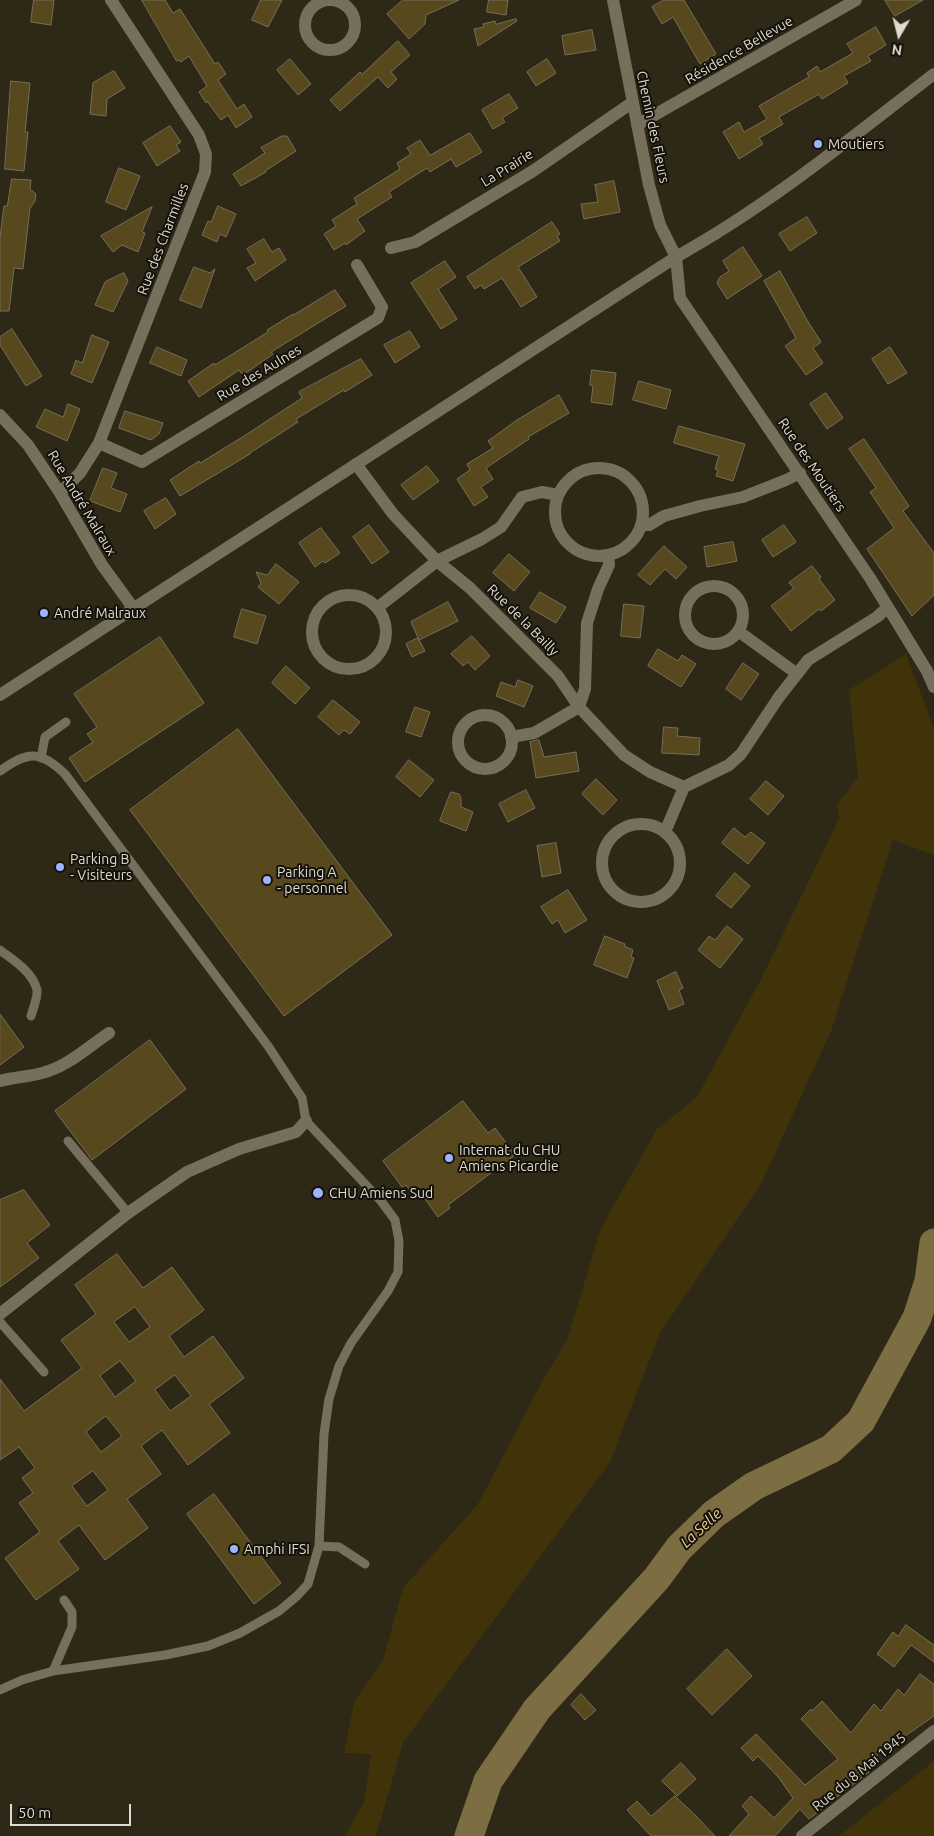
<!DOCTYPE html>
<meta charset="utf-8">
<style>
body{margin:0}
#map{position:relative;width:934px;height:1836px;overflow:hidden;background:#2e2817;font-family:Ubuntu,sans-serif}
canvas{display:block}
.north{position:absolute;left:874px;top:10px;width:50px;height:50px;-webkit-text-stroke:4px #14110a;paint-order:stroke;rotate:188deg;font-size:14px;font-weight:700;line-height:20px;text-align:center;color:#dedbd0}
.north::after{content:'';display:block;margin:auto;width:18px;height:22px;background:#dedbd0;clip-path:polygon(50% 0,100% 100%,50% 72%,0 100%)}
.scale{position:absolute;left:10px;top:1804px;width:121px;height:22px;box-sizing:border-box;border:2px solid #dedbd0;border-top:0;padding-left:6px;font-size:15px;line-height:18px;white-space:nowrap;color:#dedbd0;-webkit-text-stroke:4px #14110a;paint-order:stroke}
</style>
<div id="map">
<canvas width="934" height="1836"></canvas>
<div class="north">N</div>
<div class="scale">50 m</div>
</div>
<script>
const g = document.querySelector('canvas').getContext('2d');
g.lineJoin = 'round';
function fill(path, color) { g.fillStyle = color; g.fill(path, 'evenodd'); }
function trace(path, color, width, dash) { g.strokeStyle = color; g.lineWidth = width; g.lineCap = dash ? 'butt' : 'round'; g.setLineDash(dash || []); g.stroke(path); }
function write(font, color, halo, rows, align = 'center') {
  g.font = font + ' Ubuntu,sans-serif'; g.lineWidth = 4; g.setLineDash([]); g.textBaseline = 'middle'; g.strokeStyle = halo; g.fillStyle = color; for (const [text, x, y, turn = 0] of rows) {
    g.save(); g.translate(x, y); g.rotate((+turn || 0) * Math.PI / 180); g.textAlign = isNaN(turn) ? turn : align; if (halo) g.strokeText(text, 0, 0); g.fillText(text, 0, 0); g.restore();
  }
}
fill(new Path2D(`
 M906 654 934 729V855L893 840 831 1031 761 1184 660 1333 610 1462 403 1743 376 1836H345L364 1802 371 1754 344 1753 354 1702 383 1660 403 1588 478 1504 545 1376 567 1340 601 1228 657 1129 697 1097 761 979 839 819 837 804 858 777 849 690Z
 M934 1761V1836H839Z`), '#403309');
trace(new Path2D(`
 M469 1836 488 1781 537 1709 657 1578 679 1548 714 1514 754 1486 831 1449 861 1421 917 1318 929 1281 934 1243`), '#7c6d42', 29);
const building = new Path2D(`
 M34 0H54L51 25 31 22Z
 M142 0H165L173 13 180 9 215 64 218 62 226 74 218 80 237 109 244 104 252 117 236 128 228 115 221 120 207 101 206 103 199 92 207 86 189 56 181 62 179 60 177 61Z
 M261 0H282L268 27 252 20Z
 M403 0H459L426 15 425 24 409 39 387 14Z
 M489 0H508L506 15 487 12Z
 M664 0H684L716 54 700 64 673 17 662 24 652 7Z
 M885 0H923L895 16Z
 M516 19 517 21 478 46 474 29 484 27 483 24 495 21 496 24Z
 M876 27 886 45 868 56 871 61 844 76 848 83 822 99 819 94 779 117 783 124 759 138 763 144 739 159 723 132 739 122 744 132 767 119 759 106 809 77 807 73 817 66 820 72 853 53 847 44Z
 M592 30 596 50 565 55 562 36Z
 M398 41 410 55 391 72 397 79 388 88 378 77 340 111 330 100 360 72 362 74Z
 M290 59 311 84 298 95 277 70Z
 M547 59 556 73 536 86 527 72Z
 M114 71 125 88 107 99 106 116 90 114 93 83Z
 M11 81 30 83 25 132H28L24 171 5 169Z
 M509 94 518 108 502 118 505 122 493 129 482 110Z
 M170 126 181 142 176 145 180 151 157 166 143 143Z
 M470 133 482 152 456 167 451 159 430 172 427 168 389 192 392 197 357 219 365 231 346 245 345 243 334 250 324 234 336 226 332 220 357 204 354 198 400 169 397 163 411 154 407 148 420 140 430 155Z
 M282 136H287L296 151 265 171 266 172 241 186 233 174 265 153 261 148Z
 M119 168 140 176 126 210 106 202Z
 M12 179 31 180 30 189 36 194 35 201 30 208 23 269 14 268 9 311H0V237L4 206H7Z
 M614 181 620 212 584 219 581 204 598 202 595 185Z
 M218 206 236 214 226 237 220 234 217 242 202 235 208 221 211 222Z
 M152 207 142 232 145 233 138 252 122 245 113 252 101 236Z
 M807 217 817 233 790 251 779 234Z
 M552 222 560 234 557 236 560 241 518 267 537 297 521 307 502 278 484 289 481 285 475 289 467 277Z
 M264 239 272 252 279 248 286 260 255 281 247 268 256 263 247 249Z
 M743 247 762 276 727 299 717 283 720 277 729 271 723 261Z
 M445 261 456 277 438 289 457 319 441 329 411 283Z
 M194 267 210 273 215 269 201 308 180 300Z
 M780 271 807 320 821 342 813 348 823 363 806 375 785 346 796 338 764 281Z
 M124 273 128 281 113 312 95 305 105 282Z
 M335 290 346 306 271 352 273 354 243 375 239 370 199 397 188 381 214 363 215 365 268 332 267 330 293 314V315Z
 M12 329 42 376 26 386 0 345V337Z
 M410 331 420 347 395 363 384 345Z
 M92 335 109 342 92 383 71 374 76 360 82 363Z
 M157 347 187 360 181 376 150 363Z
 M890 347 907 373 888 384 872 359Z
 M361 359 372 375 345 392 344 390 296 419 298 422 250 453V454L180 496 170 480 199 461 200 463 241 438 302 398 299 392Z
 M592 370 616 373 612 405 591 402 593 386 590 385Z
 M639 381 671 390 666 409 633 400Z
 M826 393 843 418 827 429 810 404Z
 M559 395 569 413 528 437 529 439 486 468 493 479 481 487 488 497 474 506 457 479 470 470 467 464 493 448 488 441 517 420Z
 M68 404 80 409 67 441 36 427 45 409 63 417Z
 M125 411 163 423 159 434 151 440 119 428Z
 M679 426 745 444 733 481 716 476 718 470 715 469 719 456 674 443Z
 M864 439 909 506 903 511 934 553V595L912 616 867 549 894 528 870 492 876 488 849 449Z
 M427 466 439 481 413 500 401 485Z
 M103 468 117 473 111 488 127 494 120 512 90 501Z
 M166 498 176 514 155 529 144 511Z
 M369 525 389 552 372 564 353 537Z
 M784 525 796 542 773 557 762 540Z
 M321 528 340 553 325 563 323 561 315 567 299 543Z
 M733 542 737 561 707 567 704 547Z
 M664 546 687 567 676 579 665 569 650 585 638 575Z
 M509 554 530 572 514 591 493 573Z
 M276 564 299 582 279 604 258 587 261 583 256 572 267 575Z
 M812 566 821 577 819 579 835 600 821 611 819 609 791 631 771 606 794 588 789 583Z
 M540 592 566 607 556 623 530 608Z
 M448 602 458 621 419 640 411 622Z
 M624 604 644 606 640 638 621 636Z
 M242 609 266 616 257 644 234 637Z
 M472 636 490 656 475 670 468 662 463 666 451 654Z
 M160 637 204 703 85 782 69 758 93 742 87 734 97 727 74 694Z
 M418 638 425 651 412 657 406 644Z
 M658 649 678 661 682 655 696 664 681 687 648 666Z
 M743 663 759 674 741 700 726 689Z
 M286 666 310 688 295 704 272 683Z
 M518 680 533 686 524 707 496 696 501 682 515 687Z
 M333 700 360 722 350 734 344 730 339 735 318 717Z
 M415 707 430 712 421 737 406 732Z
 M664 727 678 728 677 736 700 738 699 755 662 753Z
 M238 729 392 935 284 1016 130 810Z
 M539 740 544 757 576 752 579 771 536 778 530 742Z
 M409 760 434 780 420 797 396 777Z
 M596 779 617 800 603 815 582 794Z
 M766 781 784 796 768 815 750 799Z
 M526 790 535 808 508 822 499 804Z
 M451 792 459 794 461 798V807L473 812 466 831 440 821Z
 M734 828 745 837 751 832 765 843 748 864 722 843Z
 M556 843 561 873 542 877 537 846Z
 M735 873 750 886 731 908 716 896Z
 M568 890 587 920 565 933 558 920 552 924 541 907Z
 M727 926 743 939 720 968 698 950 709 936 715 940Z
 M605 936 625 944 624 946 633 950 631 957 634 958 627 978 594 965Z
 M676 972 683 988 679 990 684 1004 669 1010 657 981Z
 M0 1014 24 1047 0 1065Z
 M150 1040 186 1089 92 1160 55 1111Z
 M463 1101 488 1133 495 1128 515 1155 448 1205 450 1208 438 1217 417 1188 411 1192 406 1185 402 1187 383 1161Z
 M24 1190 50 1225 27 1243 39 1258 0 1287V1200Z
 M117 1254 143 1288 172 1267 204 1310 169 1336 184 1357 213 1336 244 1378 209 1404 230 1433 188 1465 162 1430 141 1446 161 1474 127 1499 148 1528 105 1560 79 1525 58 1541 79 1569 36 1600 5 1558 40 1532 19 1503 33 1493 22 1478 35 1468 19 1447 0 1460V1379L24 1411 82 1368 61 1340 96 1314 75 1285ZM135 1307 150 1327 129 1342 114 1322ZM120 1361 136 1381 115 1397 100 1376ZM175 1375 191 1396 170 1411 155 1390ZM106 1416 122 1436 101 1452 86 1432ZM93 1471 108 1490 87 1506 72 1486Z
 M214 1494 281 1583 254 1604 187 1514Z
 M906 1625 934 1645V1662L911 1645 894 1667 877 1654 893 1632 898 1636Z
 M727 1649 752 1676 712 1715 687 1689Z
 M920 1674 934 1684V1716L876 1756 875 1765 867 1770 869 1772 809 1819 800 1809 775 1836H729L749 1814 742 1806 751 1796 774 1818 793 1798 779 1778 758 1756 753 1761 741 1748 756 1734 805 1785 838 1759 801 1719 811 1709 812 1711 822 1701 851 1733 874 1704 881 1711 898 1689 904 1695Z
 M581 1694 596 1710 585 1720 571 1705Z
 M681 1763 696 1779 677 1796 662 1781Z
 M675 1796 695 1815 715 1836H651L627 1810 637 1801 651 1816Z`);
fill(building, '#57481d');
trace(building, '#756e5b', 1);
trace(new Path2D(`
 M41 758 45 737 66 722
 M0 771C28 751 40 750 65 774L268 1046 302 1098 306 1121 381 1201 395 1220 399 1241 398 1272 388 1291 351 1343 339 1366 329 1399 324 1434 319 1546 308 1584 297 1596 279 1611 240 1633 208 1646 165 1655 53 1671 22 1680 0 1690
 M0 950C13 960 33 972 37 990 38 997 33 1009 31 1016
 M68 1141 128 1213
 M0 1322 44 1372
 M319 1546 339 1547 365 1564
 M53 1671 72 1627V1612L64 1600`), '#766f5c', 9);
trace(new Path2D(`
 M613 0 649 185 660 225 676 257 680 298 870 578 927 671 934 687
 M305 25a25 25 0 1 1 50 0a25 25 0 1 1-50 0Z
 M637 125 856 0
 M391 248 415 242 533 171 633 102
 M0 415 28 445 60 493 102 565 134 609
 M99 443 142 462 378 318 382 307 357 265
 M356 464 393 514 437 561 470 588 558 676 579 707 624 755 650 772 684 787 729 765 741 754 779 697 808 660 877 617 888 607
 M555 512a44 44 0 1 1 88 0a44 44 0 1 1-88 0Z
 M60 493 80 473 99 443 205 172 206 154 199 135 111 0
 M641 525H649L664 516 700 506 743 497 786 480 800 473
 M685 615a29 29 0 1 1 58 0a29 29 0 1 1-58 0Z
 M312 632a37 37 0 1 1 74 0a37 37 0 1 1-74 0Z
 M377 608 437 561 482 539 501 527 522 497 542 492 558 495
 M738 631 796 673
 M458 742a27 27 0 1 1 54 0a27 27 0 1 1-54 0Z
 M511 737 534 733 579 707 585 689 587 623 598 589 609 565 608 555
 M602 863a39 39 0 1 1 78 0a39 39 0 1 1-78 0Z
 M665 832 684 787
 M0 1081C14 1077 28 1077 42 1073 67 1067 88 1047 109 1033
 M0 1314 128 1213 187 1172 239 1149 296 1132 306 1121
 M802 1836 934 1731`), '#766f5c', 12);
trace(new Path2D(`
 M0 695 676 257C768 206 851 138 934 74`), '#766f5c', 12);
for (const [x, y, r, color] of [
 [818,144,5,"#9cb4fd"],
 [44,613,5,"#9cb4fd"],
 [60,867,5,"#9cb4fd"],
 [267,880,5,"#9cb4fd"],
 [449,1158,5,"#9cb4fd"],
 [318,1193,6,"#9cb4fd"],
 [234,1549,5,"#9cb4fd"]
]) { const dot = new Path2D(); dot.arc(x, y, r, 0, 2 * Math.PI); g.fillStyle = color; g.fill(dot); trace(dot, '#14110a', 2); }
write('14px', '#dedbd0', '#14110a', [
 ["Résidence Bellevue",739,50,-30],
 ["Chemin des Fleurs",653,127,78],
 ["La Prairie",507,168,-32],
 ["Rue des Charmilles",163,239,-69],
 ["Rue des Aulnes",259,373,-31],
 ["Rue des Moutiers",812,465,56],
 ["Rue André Malraux",82,503,59],
 ["Rue de la Bailly",523,620,45],
 ["Rue du 8 Mai 1945",859,1772,-39]
]);
write('14px', '#dedbd0', '#14110a', [
 ["Moutiers",828,144],
 ["André Malraux",54,613],
 ["Parking B",70,859],
 ["- Visiteurs",70,875],
 ["Parking A",277,872],
 ["- personnel",277,888],
 ["Internat du CHU",459,1150],
 ["Amiens Picardie",459,1166],
 ["CHU Amiens Sud",329,1193],
 ["Amphi IFSI",244,1549]
], 'left');
write('italic 15px', '#f0d68f', '#14110a', [
 ["La Selle",701,1528,-43]
]);
</script>
